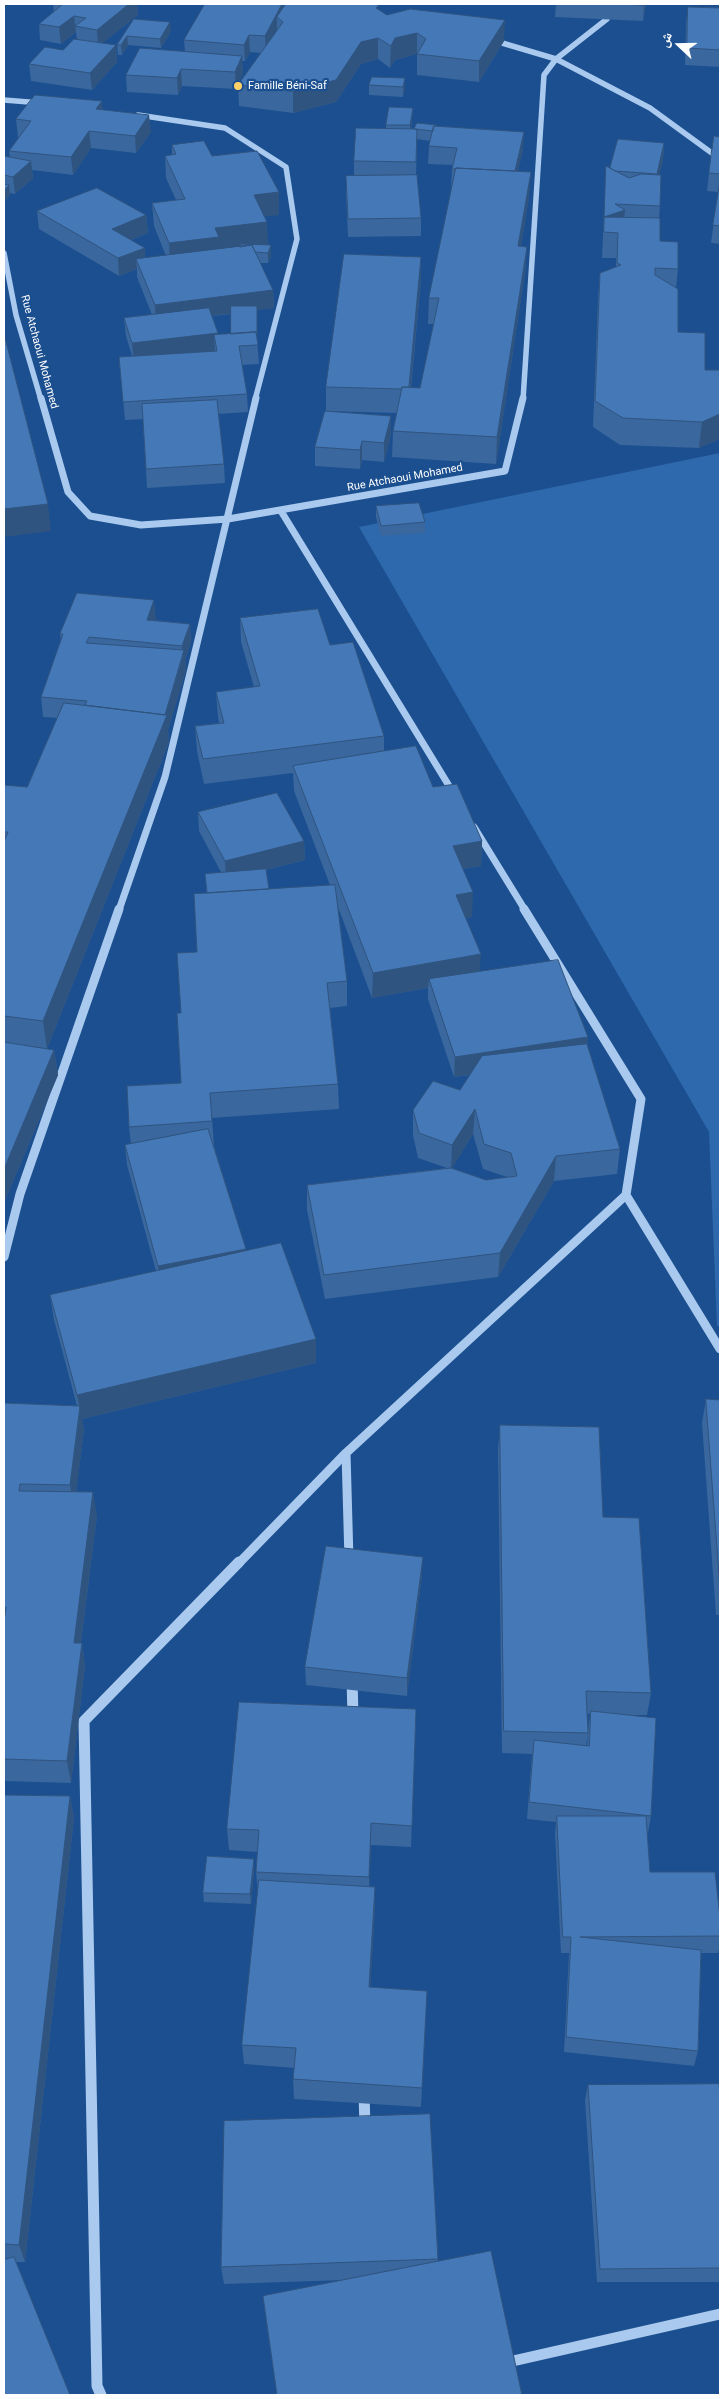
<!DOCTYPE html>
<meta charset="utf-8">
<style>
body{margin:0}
#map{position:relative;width:724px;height:2399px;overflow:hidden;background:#1b4f8f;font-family:Roboto,"Noto Naskh Arabic",sans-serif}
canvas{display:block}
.frame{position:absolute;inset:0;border:5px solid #fff;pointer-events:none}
.north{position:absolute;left:654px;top:20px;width:50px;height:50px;-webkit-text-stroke:4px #1b4f8f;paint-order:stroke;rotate:291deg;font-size:14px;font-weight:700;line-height:20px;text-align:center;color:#fff}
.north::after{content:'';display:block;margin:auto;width:18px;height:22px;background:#fff;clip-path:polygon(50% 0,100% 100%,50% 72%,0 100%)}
</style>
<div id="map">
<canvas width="724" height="2399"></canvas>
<div class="frame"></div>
<div class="north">ش</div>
</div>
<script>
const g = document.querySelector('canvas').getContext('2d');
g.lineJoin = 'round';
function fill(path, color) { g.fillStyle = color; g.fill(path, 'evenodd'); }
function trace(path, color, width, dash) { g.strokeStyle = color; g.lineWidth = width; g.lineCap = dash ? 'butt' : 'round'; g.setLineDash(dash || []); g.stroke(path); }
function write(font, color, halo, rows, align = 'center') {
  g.font = font + ' Roboto,sans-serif'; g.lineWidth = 4.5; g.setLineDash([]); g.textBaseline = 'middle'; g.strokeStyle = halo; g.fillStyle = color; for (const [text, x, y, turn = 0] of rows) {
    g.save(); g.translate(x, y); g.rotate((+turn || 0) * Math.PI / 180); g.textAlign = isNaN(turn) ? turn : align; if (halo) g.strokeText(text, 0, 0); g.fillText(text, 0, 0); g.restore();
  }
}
fill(new Path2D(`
 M720 453V1326H717L709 1132 359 527Z`), '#2e69ad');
trace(new Path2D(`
 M492 40 556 59 650 108 720 159
 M4 100 41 103
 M138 115 225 128 286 167 297 239 255 400
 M4 253 16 315 41 400
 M523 400 544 75 556 59 607 19 614 4`), '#a9c9ee', 5.5);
trace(new Path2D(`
 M41 398 68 492 90 516 141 525 228 519 505 471 523 398
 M281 511 454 794
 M474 827 525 910
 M119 910 165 777 256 398`), '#a9c9ee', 7);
trace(new Path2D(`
 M626 1195 720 1349
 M4 1257 20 1194 119 909
 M346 1453 349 1560
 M238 1564 346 1453 626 1195 641 1099 524 909`), '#a9c9ee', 9);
trace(new Path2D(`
 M352 1678 353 1717
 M364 2093 365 2127
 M504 2363 720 2314
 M101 2395 97 2386 84 1721 239 1562`), '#a9c9ee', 11);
fill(new Path2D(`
 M53 4H137L138 15 102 43 116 45 117 62 92 90 31 81 29 64 63 50 77 40 76 32 61 44 40 40 39 24 54 12Z
 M205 4 378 10 387 15 504 41 479 82 417 75V54L395 60 390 68 378 59 361 64 336 102 293 113 239 106 238 85 236 89 182 86 178 95 127 92 126 75 185 52 184 40ZM250 52 261 53 238 84 243 73 242 61H245Z
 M556 4H646L643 21 555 17Z
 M688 7 720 8V67L685 65 686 23Z
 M134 19 171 31 161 48 128 45 122 55H118L117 45Z
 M372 77 405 88 403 97 369 95V85Z
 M413 108 411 129 437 126 523 149 518 171 529 197 521 246 527 247 525 272 496 464 392 457 393 431 397 413 326 411V387L421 257V280L411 388H420L434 324H428L429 298 452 187 451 186 452 169 453 165 428 164 429 146 430 141 417 139 416 175 421 218V236L348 237 346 193V176H354V161L386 129V125Z
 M103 110 151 132 136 153 91 148 73 175 32 170 33 178 15 194 10 193V195L4 202V156L10 157 9 151 19 137H18L16 119Z
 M720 137V244L711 243 718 192 707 191 709 173Z
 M664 143 663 160 659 175 660 206 659 218 660 241 678 269 676 288 678 332 705 370H720V439L699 448 620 445 593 427 598 298 600 273 616 267V258H602L606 166 610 168Z
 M172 145 212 156 279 192V215L265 216 268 245H265L271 256 268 263H260L273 290 274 308 257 310V339L259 364 242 365 247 394 248 412 218 414 224 464 225 483 147 488 143 419 125 420 119 357 132 356 126 336 124 318 152 315 137 277V269L119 276 39 229 37 211 146 215 148 233 131 240 145 248V258L166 256 154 226 152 203 176 200 166 178 165 156 172 155ZM231 314V334H218L212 316Z
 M391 416V435L384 462 362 460 360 469 315 466V447Z
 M376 506 425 522V533L381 536 376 517Z
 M240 618 330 645 384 736V751L433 787 482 841 481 866 463 869 472 917 465 918 480 972 587 1045 620 1149 617 1174 554 1181 498 1277 325 1299 307 1210V1185L447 1168 418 1158 413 1135V1110L460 1090 470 1075 454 1077 428 999V988L372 998 338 907 347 981V1006L330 1008 338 1084 339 1109 212 1118 214 1146 246 1251 316 1339V1363L82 1419 84 1430 76 1492 97 1516 81 1643H82L85 1666 71 1783 4 1781V1403L77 1406 54 1320 50 1295 156 1271 127 1165 125 1145 131 1144 129 1127 181 1083V1013L197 952 207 893 205 874 221 872 199 831 198 812 304 841 305 860 266 870 269 889 330 885 294 791 293 773 204 784 197 751 195 726 219 723 218 717 216 692 254 687 241 642ZM473 1134 483 1169 507 1177 486 1180 452 1168Z
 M156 619 155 620 190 624 191 643 185 660 186 670 168 730 169 742 47 1049 54 1050 58 1075 4 1203V785L27 787 58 718 43 717 41 697 61 641 60 634Z
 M706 1399 720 1400V1615H716L702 1423Z
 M500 1425 603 1517 651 1693 647 1715H625L651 1816 648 1833 647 1832 650 1872 720 1917V1945L718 1953H701L698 2051 694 2066 564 2052 569 1953H561L555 1833 556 1822 527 1819 532 1754 502 1753 498 1449ZM587 1714H590L588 1729ZM588 1733V1734L587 1746H586Z
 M422 1575 407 1696 306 1685 305 1667Z
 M416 1709 411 1847 371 1845 369 1887 375 1908 370 1988 427 1991 421 2107 294 2099 293 2079 294 2068 244 2064 242 2045 258 1893 256 1872 258 1852 229 1850 227 1829Z
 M4 1795 70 1796 74 1818 25 2262H16L4 2395Z
 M254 1869 251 1904 204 1902 203 1893Z
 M588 2085 720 2094V2282H597L585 2100Z
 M438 2259V2262L522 2395H277L265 2313 263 2296 345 2280 224 2284 221 2267Z`), '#3a679d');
fill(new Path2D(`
 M129 4H137L138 15 98 47 97 30Z
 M282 4H287L277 17V31L266 53 265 36Z
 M644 4H646L643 21Z
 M74 16 76 32 61 44 59 27Z
 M505 20 504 41 479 82V61Z
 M170 22 171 31 161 48 160 39Z
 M417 33V54L395 60 390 68 391 46 395 38Z
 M249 35 250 52 245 61 244 45Z
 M127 36 128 45 122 55 121 45Z
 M378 38V59L361 64 336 102 293 113V91L361 42Z
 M116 45 117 62 92 90 90 73Z
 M242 56 243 73 236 89 235 72Z
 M181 69 182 86 178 95 177 78Z
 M405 78V88L403 97V87Z
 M102 101 103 119 96 109Z
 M413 108 412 118 410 135V125Z
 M149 115 151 132 136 153 135 136Z
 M89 131 91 148 73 175 71 157Z
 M524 132 523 149 514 191 515 173Z
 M664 143 663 160 655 192 657 174Z
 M31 161 33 178 15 194 13 177Z
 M531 172 529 197 517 272 518 246Z
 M9 185 10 195 4 202V191Z
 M279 192V215L255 217 254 195Z
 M625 210 622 235 618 233 604 217Z
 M146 215 148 233 113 247 112 229Z
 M267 222 268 245 220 251 170 265 169 243 215 228Z
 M271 245V256L268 263V253Z
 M527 247 525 272 496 464 497 437Z
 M145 248 146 266 136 259 137 269 119 276 118 258Z
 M421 257V280L408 413 409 389Z
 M273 290 274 308 257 310V348V310L156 323 155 305Z
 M218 333 219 352 214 335 215 352 134 362 132 343Z
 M720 414V439L699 448 702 422Z
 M391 416V435L384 462V443Z
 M362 441V460L360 469V450Z
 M48 504 51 531 4 537V509Z
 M154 600 156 619 148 639 147 620Z
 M190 624 191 643 185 660 186 670 168 730 169 742 47 1049 43 1021 164 719 183 656 182 646Z
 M304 841 305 860 226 880 225 861Z
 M482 841 481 866 452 871 453 846Z
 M473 892 472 917 455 920 456 895Z
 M481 954 479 979H429L428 988 372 998 373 973Z
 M588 1037 586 1057 454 1077 455 1057Z
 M54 1050 58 1075 4 1203V1169Z
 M475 1109 473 1134 451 1170 452 1145Z
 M556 1156 554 1181 498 1277 500 1253Z
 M246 1249 247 1268 160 1286 158 1266Z
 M316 1339V1363L82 1419 84 1430 74 1509 70 1485 80 1410 77 1395Z
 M93 1492 97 1516 78 1666 74 1643Z
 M423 1557 422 1575 407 1696V1678Z
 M82 1643 85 1666 71 1783 67 1761Z
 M70 1796 74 1818 25 2262 19 2245Z
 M371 1823V1845L369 1898V1877Z
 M254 1859V1869L251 1904 250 1894Z
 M375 1887V1908L369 2008V1987Z`), '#305480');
const building = new Path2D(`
 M59 4H129L97 30 75 26 86 18 74 16 59 27 39 24 63 4Z
 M205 4H282L265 36 249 35 244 45 184 40Z
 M286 4H371L379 5 376 8 387 15 410 9 505 20 479 61 417 54 426 39 417 33 395 38 391 46 378 38 361 42 336 80 293 91 238 85 283 22 277 17Z
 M624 4H644V5Z
 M688 7 720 8V50L687 48Z
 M134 19 170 22 160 39 127 36 121 45H117Z
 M74 39 116 45 90 73 29 64 45 47 63 50Z
 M140 48 242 56 235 72 181 69 177 78 126 75Z
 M372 77 405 78 403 87 369 85Z
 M35 95 102 101 96 109 149 115 135 136 89 131 71 157 9 151 31 121 16 119Z
 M389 107 413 108 410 125H386Z
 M417 123 437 125 436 126H434L433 131 414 129Z
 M434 126 524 132 515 171 456 168V169H452L457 148 429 146Z
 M356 128 417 129 416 162 354 161Z
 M714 136 720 137V174L709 173Z
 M618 139 664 143 657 174 615 171 610 168Z
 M204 141 212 156 257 151 279 192 254 195 267 222 215 228 219 237 169 243 152 203 185 199 165 156 176 154 172 145Z
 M4 156 31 161 13 177 4 175Z
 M606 166 629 178 641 174 661 175 660 206 615 204 625 210 604 217 660 218V241L678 242V269L655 268V275L678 289V332L705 333V370H720V414L702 422 623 418 595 401 600 273 621 265 617 263 618 233 604 232Z
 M456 168 531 172 518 246 527 247 497 437 393 431 402 387 420 388 439 298H429Z
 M417 175 421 218 348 219 346 176Z
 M720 182V226L713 225Z
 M4 184 9 185 4 191Z
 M97 188 146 215 112 229 145 248 118 258 37 211Z
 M241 244 271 245 268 253 255 252 252 245 240 247Z
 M252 245 273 290 155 305 136 259Z
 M344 254 421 257 409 387H402V389L326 387Z
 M231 306H257V336L256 332 231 334Z
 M209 308 218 333 132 343 124 318Z
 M256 332 258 345 239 346 247 394 123 402 119 357 217 351 214 335Z
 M4 334 48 504 4 509Z
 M217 400 224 464 146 469 142 404Z
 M325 411 391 416 384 443 362 441 360 450 315 447Z
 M419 503 425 522 381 526 376 506Z
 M77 593 154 600 147 620 190 624 182 646 89 637 86 643 184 650 165 715 85 705 87 701 41 697 63 634H60Z
 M318 609 330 645 353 642 384 736 203 759 195 726 224 723 216 692 260 686 240 618Z
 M64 703 167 715 43 1021 4 1016V842L8 832H4V785L27 787Z
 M416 746 433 787 457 784 482 841 453 846 473 892 456 895 481 954 373 973 293 766Z
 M277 793 304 841 225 861 198 812Z
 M266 869 269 889 207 893 205 874Z
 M335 885 347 981 327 983 338 1084 210 1093 212 1121 129 1127 127 1086 181 1083 177 1013H181L177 953 197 952 194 894Z
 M558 960 588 1037 455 1057 429 979Z
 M4 1042 54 1050 4 1169Z
 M587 1044 620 1149 556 1156 500 1253 324 1275 307 1185 451 1168 486 1180 517 1176 511 1153 484 1144 475 1109 452 1145 419 1133 413 1110 433 1081 460 1090 482 1056Z
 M208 1129 246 1249 158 1266 125 1145Z
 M281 1243 316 1339 77 1395 50 1295Z
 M706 1399 720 1400V1587Z
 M4 1403 80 1406 70 1485 20 1484 19 1491 93 1492 74 1643H82L67 1761 4 1759V1622L6 1607H4Z
 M500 1425 599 1427 603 1517 639 1518 651 1693 586 1691 588 1733 504 1731Z
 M326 1546 423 1557 407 1678 305 1667Z
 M239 1702 416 1709 412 1826 371 1823 369 1877 256 1872 259 1830 227 1829Z
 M591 1711 656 1718 651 1816 529 1802 534 1740 589 1746Z
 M4 1795 70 1796 19 2245 4 2244Z
 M557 1816H646L650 1872H715L720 1917V1936L580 1937 701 1950 698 2051 566 2037 571 1937H563Z
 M207 1856 254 1859 250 1894 203 1893Z
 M259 1880 375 1887 369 1987 427 1991 422 2088 293 2079 296 2048 242 2045Z
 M719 2084 720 2094V2268L600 2269 588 2085Z
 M430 2114 438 2259 221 2267 224 2121Z
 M491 2251 522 2395H277L263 2296Z
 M14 2257 70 2395H4V2260Z`);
fill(building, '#4478b7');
trace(building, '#305480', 1);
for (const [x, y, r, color] of [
 [238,86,5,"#ffd166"]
]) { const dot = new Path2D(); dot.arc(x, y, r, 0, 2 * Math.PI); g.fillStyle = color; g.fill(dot); trace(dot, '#1b4f8f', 2); }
write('11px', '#fff', '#1b4f8f', [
 ["Famille Béni-Saf",248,86]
], 'left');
write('11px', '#fff', '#1b4f8f', [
 ["Rue Atchaoui Mohamed",39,352,75],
 ["Rue Atchaoui Mohamed",405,478,-10]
]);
</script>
